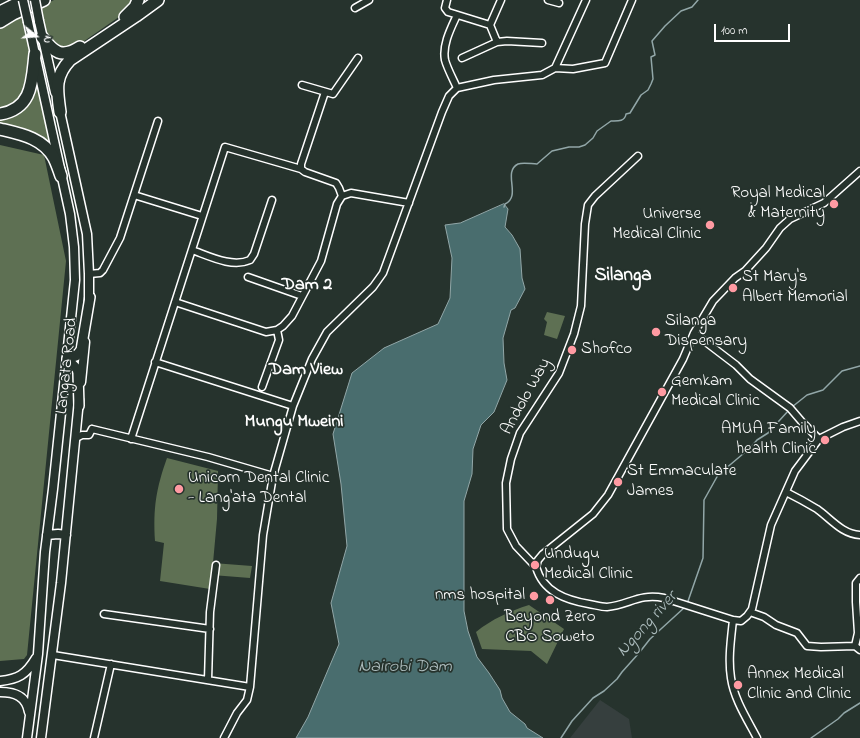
<!DOCTYPE html>
<style>
body{margin:0}
#map{position:relative;width:860px;height:738px;overflow:hidden;background:#26332d;font-family:"Indie Flower",sans-serif}
canvas{display:block}
.north{position:absolute;left:16px;top:16px;width:40px;height:40px;-webkit-text-stroke:3px #26332d;paint-order:stroke;rotate:107deg;font-size:11px;font-weight:700;line-height:16px;text-align:center;color:#fff}
.north::after{content:'';display:block;margin:auto;width:14px;height:18px;background:#fff;clip-path:polygon(50% 0,100% 100%,50% 72%,0 100%)}
.scale{position:absolute;left:714px;top:24px;width:76px;height:18px;box-sizing:border-box;border:2px solid #fff;border-top:0;padding-left:5px;font-size:12px;line-height:14px;white-space:nowrap;color:#fff;-webkit-text-stroke:3px #26332d;paint-order:stroke}
</style>
<div id="map">
<canvas width="860" height="738"></canvas>
<div class="north">N</div>
<div class="scale">100 m</div>
</div>
<script>
const g = document.querySelector('canvas').getContext('2d');
g.lineJoin = 'round';
function fill(path, color) { g.fillStyle = color; g.fill(path, 'evenodd'); }
function trace(path, color, width, dash) { g.strokeStyle = color; g.lineWidth = width; g.lineCap = dash ? 'butt' : 'round'; g.setLineDash(dash || []); g.stroke(path); }
function write(font, color, halo, rows, align = 'center') {
  g.font = font + ' "Indie Flower",sans-serif'; g.lineWidth = 3.5; g.setLineDash([]); g.textBaseline = 'middle'; g.strokeStyle = halo; g.fillStyle = color; for (const [text, x, y, turn = 0] of rows) {
    g.save(); g.translate(x, y); g.rotate((+turn || 0) * Math.PI / 180); g.textAlign = isNaN(turn) ? turn : align; if (halo) g.strokeText(text, 0, 0); g.fillText(text, 0, 0); g.restore();
  }
}
fill(new Path2D(`
 M600 700 629 719 632 738H570Z`), '#363f3e');
fill(new Path2D(`
 M54 0H135L129 10 80 44 67 50C43 43 46 28 41 6Z
 M21 16C24 28 30 43 30 56 31 80 28 104 0 109V29Z
 M36 69 55 153 0 127V118L15 112Z
 M0 145 44 155 66 261 27 655 24 659 0 661Z
 M547 312 565 316 557 339 544 335 547 322 544 319Z
 M167 458 218 471 217 519 213 563 252 566 250 578 212 575 210 589 160 581 164 543 155 541C153 508 156 489 167 458Z
 M529 605 564 629 547 664 531 651 482 649 476 632C492 619 510 611 529 605Z`), '#5e7053');
const water = new Path2D(`
 M504 204 508 209 505 227 512 235 520 249 522 278 525 289 515 308 511 310 503 338 504 363 507 380 494 412 481 425 473 449 472 474 464 501V611L468 631 477 657 489 673 500 690 502 698 510 712 525 724 527 728 543 738H296L308 717 339 644 331 603 347 546 341 484 333 434 352 373 384 348 438 324 450 298 452 258 445 225 460 223Z`);
fill(water, '#496d6e');
trace(water, '#92a7a8', 1);
trace(new Path2D(`
 M504 207 505 204C522 196 502 172 518 164 523 162 532 164 537 164L552 151 569 147H579L585 145 593 138 597 131 611 121C617 121 625 122 626 114L630 113 641 95 648 90 651 84 653 79 651 57 655 55 652 41 665 26 681 11 692 7 698 0
 M792 407 807 395 823 390 842 371 860 366
 M687 604 703 558 704 500 718 475 750 448 757 440 768 433 789 410
 M561 738 572 721 593 698 604 691 617 679 622 672 639 653 650 639 685 607
 M811 738 838 719 844 713 860 703`), '#92a7a8', 1.5);
const street = new Path2D(`
 M447 0 445 8 448 12 490 25 501 0
 M548 0 559 3
 M355 8 369 0
 M457 15C451 28 442 45 445 60 447 68 454 81 457 88
 M490 25 497 42
 M462 58 497 42 507 41 542 43
 M555 68 586 0
 M302 85 333 94 358 58
 M325 92 301 164V169L305 172 336 183 339 188 342 196
 M134 195 202 216
 M192 250C209 256 232 268 250 260L254 254 272 200
 M89 274 100 273 103 270 120 238 158 121
 M248 277 302 296
 M175 302 266 332 277 330 283 326 292 316 321 261 337 204 342 196 351 193 409 203
 M694 333 736 365 750 379 790 408 802 422 819 439
 M155 362 293 406
 M262 387 279 340 277 330
 M92 429 208 457 273 476
 M76 438 82 435H89L92 429
 M131 439 225 147 301 169
 M786 492C796 497 807 503 817 509 831 519 842 534 860 535
 M536 567 516 546 507 529 506 483 511 459 520 433 559 373 574 334 581 306 585 224 588 205 595 196 638 156
 M750 612 764 617 776 625 797 633 807 646 821 647 855 646 860 650
 M104 614 210 629
 M733 620 741 621 747 616 752 609 771 525 795 471 819 439 843 427 860 421
 M855 646 858 633 856 602V583L860 578
 M53 655 250 687 263 535 273 476 293 406 312 359 327 332 373 287 383 273 442 112 449 96 457 88 494 80 542 75 555 68 573 69 605 63 632 0
 M208 680 210 612 216 565
 M94 738 111 664
 M224 738 237 713 247 700 250 687
 M757 738C747 719 734 699 731 678 728 659 731 639 733 620L664 598C639 593 629 605 607 607 601 607 595 605 589 604 566 600 543 592 536 567L538 560 543 554 593 514 608 495 683 359 694 333 713 301 735 278 745 271 766 248 780 228 790 219 824 203 860 171`);
const secondary = new Path2D(`
 M39 21 55 92
 M59 107 87 234 89 274V303
 M81 382 85 342
 M47 535 58 534 66 535
 M0 681C18 679 26 675 36 658
 M0 692C15 692 26 696 29 712
 M27 738 38 654 45 552 53 489 75 280 74 247 70 214 28 22
 M41 738 61 583 79 400`);
const primary = new Path2D(`
 M79 406 78 373 77 369 67 359 76 356 81 350 90 297`);
const highway = new Path2D(`
 M0 12 24 0
 M125 17 135 7 138 0
 M0 22 13 14 44 0
 M42 37C54 52 61 59 80 47
 M60 112C57 90 54 77 70 60L136 16 158 0
 M0 114C33 109 32 80 35 54
 M0 129C21 134 43 138 54 158 57 164 59 170 61 176`);
trace(street, '#fff', 9);
trace(secondary, '#fff', 11);
trace(primary, '#fff', 12);
trace(highway, '#fff', 14);
trace(street, '#26332d', 6);
trace(secondary, '#26332d', 8);
trace(primary, '#26332d', 9);
trace(highway, '#26332d', 11);
const secondaryBridge = new Path2D(`
 M23 0 28 22
 M35 0 39 21`);
trace(secondaryBridge, '#fff', 11, []);
trace(secondaryBridge, '#26332d', 8);
for (const [x, y, r, color] of [
 [834,204,5,"#ff9aa2"],
 [710,225,5,"#ff9aa2"],
 [733,288,5,"#ff9aa2"],
 [656,332,5,"#ff9aa2"],
 [572,350,5,"#ff9aa2"],
 [662,392,5,"#ff9aa2"],
 [825,440,5,"#ff9aa2"],
 [618,482,5,"#ff9aa2"],
 [179,489,5,"#ff9aa2"],
 [535,565,5,"#ff9aa2"],
 [534,596,5,"#ff9aa2"],
 [550,600,5,"#ff9aa2"],
 [738,685,5,"#ff9aa2"]
]) { const dot = new Path2D(); dot.arc(x, y, r, 0, 2 * Math.PI); g.fillStyle = color; g.fill(dot); trace(dot, '#26332d', 1.5); }
write('17px', '#fff', '#26332d', [
 ["Royal Medical",825,194,"right"],
 ["& Maternity",825,214,"right"],
 ["Universe",701,215,"right"],
 ["Medical Clinic",701,235,"right"],
 ["St Mary's",742,278],
 ["Albert Memorial",742,298],
 ["Silanga",665,322],
 ["Dispensary",665,342],
 ["Shofco",581,350],
 ["Gemkam",671,382],
 ["Medical Clinic",671,402],
 ["AMUA Family",816,430,"right"],
 ["health Clinic",816,450,"right"],
 ["St Emmaculate",627,472],
 ["James",627,492],
 ["Unicorn Dental Clinic",188,479],
 ["- Lang'ata Dental",188,499],
 ["Undugu",544,555],
 ["Medical Clinic",544,575],
 ["nms hospital",525,596,"right"],
 ["Beyond Zero",550,618,"center"],
 ["CBO Soweto",550,638,"center"],
 ["Annex Medical",747,675],
 ["Clinic and Clinic",747,695]
], 'left');
write('17px', '#fff', '#26332d', [
 ["Langata Road",68,366,-84],
 ["Andolo Way",527,397,-61]
]);
write('bold 18px', '#fff', '#26332d', [
 ["Dam 2",307,286],
 ["Dam View",306,371],
 ["Mungu Mweini",294,423]
]);
write('italic 18px', '#adbdbe', '#26332d', [
 ["Ngong river",648,625,-48],
 ["Nairobi Dam",405,668]
]);
write('bold 19px', '#fff', '#26332d', [
 ["Silanga",623,277]
]);
</script>
